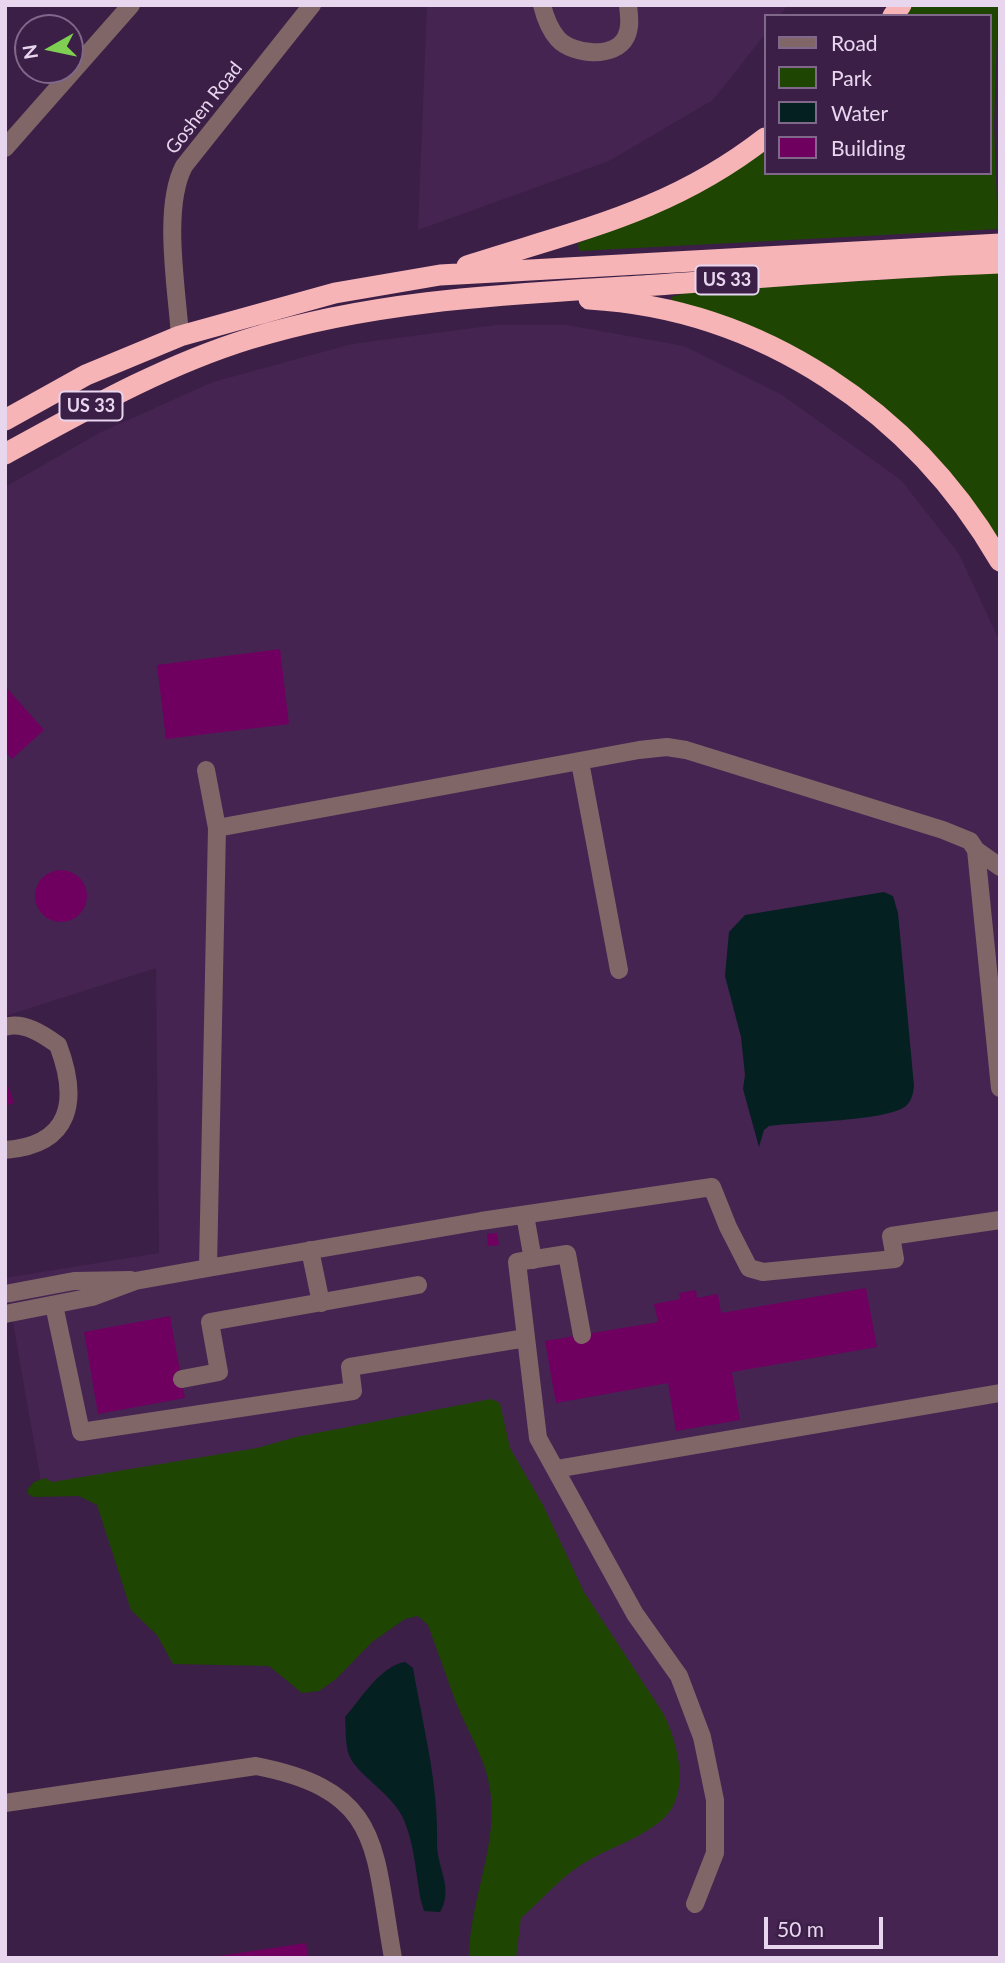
<!DOCTYPE html>
<style>
body{margin:0}
#map{position:relative;width:1005px;height:1963px;overflow:hidden;background:#3b1f46;font-family:Lato,sans-serif}
canvas{display:block}
.frame{position:absolute;inset:0;border:7px solid #e8d6ef;pointer-events:none}
.legend{position:absolute;left:764px;top:14px;width:228px;height:161px;box-sizing:border-box;background:#3b1f46;border:2px solid #80688a;margin:0;padding:9px 12px;list-style:none;font-size:21px;color:#e8d6ef}
.legend li{display:flex;align-items:center;gap:14px;height:35px}
.legend b{width:35px;border:2px solid #80688a}
.north{position:absolute;left:14px;top:14px;width:70px;height:70px;box-sizing:border-box;background:#3b1f46;border:2px solid #80688a;border-radius:50%;rotate:261deg;font-size:19px;font-weight:700;line-height:28px;text-align:center;color:#e8d6ef}
.north::after{content:'';display:block;margin:auto;width:24px;height:32px;background:#7fd052;clip-path:polygon(50% 0,100% 100%,50% 72%,0 100%)}
.scale{position:absolute;left:764px;top:1917px;width:119px;height:32px;box-sizing:border-box;border:4px solid #e8d6ef;border-top:0;padding-left:9px;font-size:21px;line-height:24px;white-space:nowrap;color:#e8d6ef;-webkit-text-stroke:5px #3b1f46;paint-order:stroke}
</style>
<div id="map">
<canvas width="1005" height="1963"></canvas>
<div class="frame"></div>
<ul class="legend">
<li><b style="height:9px;background:#806667"></b>Road</li>
<li><b style="height:19px;background:#1e4602"></b>Park</li>
<li><b style="height:19px;background:#052021"></b>Water</li>
<li><b style="height:19px;background:#700060"></b>Building</li>
</ul>
<div class="north">N</div>
<div class="scale">50 m</div>
</div>
<script>
const g = document.querySelector('canvas').getContext('2d');
g.lineJoin = 'round';
function fill(path, color) { g.fillStyle = color; g.fill(path, 'evenodd'); }
function trace(path, color, width, dash) { g.strokeStyle = color; g.lineWidth = width; g.lineCap = dash ? 'butt' : 'round'; g.setLineDash(dash || []); g.stroke(path); }
function write(font, color, halo, rows, align = 'center') {
  g.font = font + ' Lato,sans-serif'; g.lineWidth = 5; g.setLineDash([]); g.textBaseline = 'middle'; g.strokeStyle = halo; g.fillStyle = color; for (const [text, x, y, turn = 0] of rows) {
    g.save(); g.translate(x, y); g.rotate((+turn || 0) * Math.PI / 180); g.textAlign = isNaN(turn) ? turn : align; if (halo) g.strokeText(text, 0, 0); g.fillText(text, 0, 0); g.restore();
  }
}
fill(new Path2D(`
 M427 5H788L779 16H765V34L713 100 609 161 418 230Z
 M496 325H567L684 346 782 395 901 480 959 554 1000 642V1958H497L487 1419 42 1487 5 1278 159 1253 156 968 5 1016V487L99 433 213 382 352 344Z`), '#452452');
fill(new Path2D(`
 M910 5H998L994 126 998 229 579 251 578 243 619 228 765 147V173H989V16H902Z
 M1000 272V543L958 484 729 319 671 300V297L689 292Z
 M491 1399 500 1403 510 1448 543 1505 584 1592 663 1713C678 1742 692 1795 662 1820 641 1838 614 1846 591 1859 563 1874 545 1897 521 1918L516 1958H469C469 1913 487 1871 491 1826 496 1771 474 1747 455 1700 446 1675 437 1650 428 1625L418 1616 405 1619 372 1642 336 1679 319 1691 302 1693 269 1666 173 1664 157 1635 131 1610 97 1505 79 1496 34 1497 28 1494V1489L34 1482 45 1478 52 1482 257 1448 296 1437Z`), '#1e4602');
fill(new Path2D(`
 M884 892 893 896 898 913 914 1086C913 1094 912 1100 906 1106 888 1121 797 1122 769 1126L764 1130 759 1147 743 1089 745 1075 741 1037 725 976 729 932 745 915Z
 M405 1662 413 1668C423 1726 439 1786 437 1844 437 1868 454 1889 440 1912L424 1911 421 1901C416 1874 414 1840 402 1816 390 1792 357 1775 349 1755 345 1744 346 1729 345 1717 361 1699 380 1666 405 1662Z`), '#052021');
fill(new Path2D(`
 M280 649 289 724 166 739 157 665Z
 M5 686 44 730 12 759 5 751Z
 M35 896a26 26 0 1 1 52 0a26 26 0 1 1-52 0Z
 M5 1077 14 1103 5 1106Z
 M497 1233 499 1245 488 1246 487 1234Z
 M866 1288 877 1347 732 1372 740 1420 676 1431 668 1383 556 1403 545 1341 658 1322 654 1304 680 1299 679 1293 696 1290 697 1298 718 1294 721 1313Z
 M170 1316 185 1398 98 1414 84 1332Z
 M306 1943 308 1958H219V1956Z`), '#700060');
trace(new Path2D(`
 M542 5C545 17 550 30 558 39 573 55 615 59 626 37 631 27 629 16 628 5
 M5 148 131 5
 M180 336C177 289 162 208 184 166L312 5
 M580 762 619 970
 M206 770 217 828 208 1268
 M217 828 639 750 667 747 686 750 943 830 970 841 976 850 1000 1088
 M976 850 1000 867
 M5 1027C24 1021 44 1035 58 1045 79 1100 72 1145 5 1150
 M525 1215 533 1260
 M310 1250 321 1303
 M5 1294 74 1281 131 1280
 M54 1305 81 1432 353 1391 350 1367 526 1338
 M5 1314 92 1297 135 1281 208 1268 481 1221 712 1187 728 1227 749 1268 763 1272 895 1259 891 1236 1000 1220
 M582 1335 567 1254 517 1262 538 1438 635 1614 679 1676 702 1737 715 1800V1853L695 1904
 M182 1379 219 1372 210 1322 418 1285
 M556 1469 1000 1393
 M5 1803 256 1766C384 1791 373 1848 393 1958`), '#806667', 18);
trace(new Path2D(`
 M893 16 901 5
 M467 266C578 230 670 212 765 138
 M589 299C762 309 914 412 1000 561
 M5 420 86 375 180 336 335 293 440 275 1000 244
 M5 454C84 411 162 366 249 339 382 298 519 294 657 285 771 277 885 267 1000 263`), '#f6b4b7', 21);
for (const [x, y, w] of [
 [727,280,63],
 [91,406,63]
]) { const box = new Path2D(); box.roundRect(x - w / 2, y - 14.5, w, 29, 5); g.fillStyle = '#3b1f46'; g.fill(box); trace(box, '#e8d6ef', 2); }
write('bold 18px', '#e8d6ef', null, [
 ["US 33",727,280],
 ["US 33",91,406]
]);
write('19px', '#e8d6ef', '#3b1f46', [
 ["Goshen Road",204,108,-52]
]);
</script>
